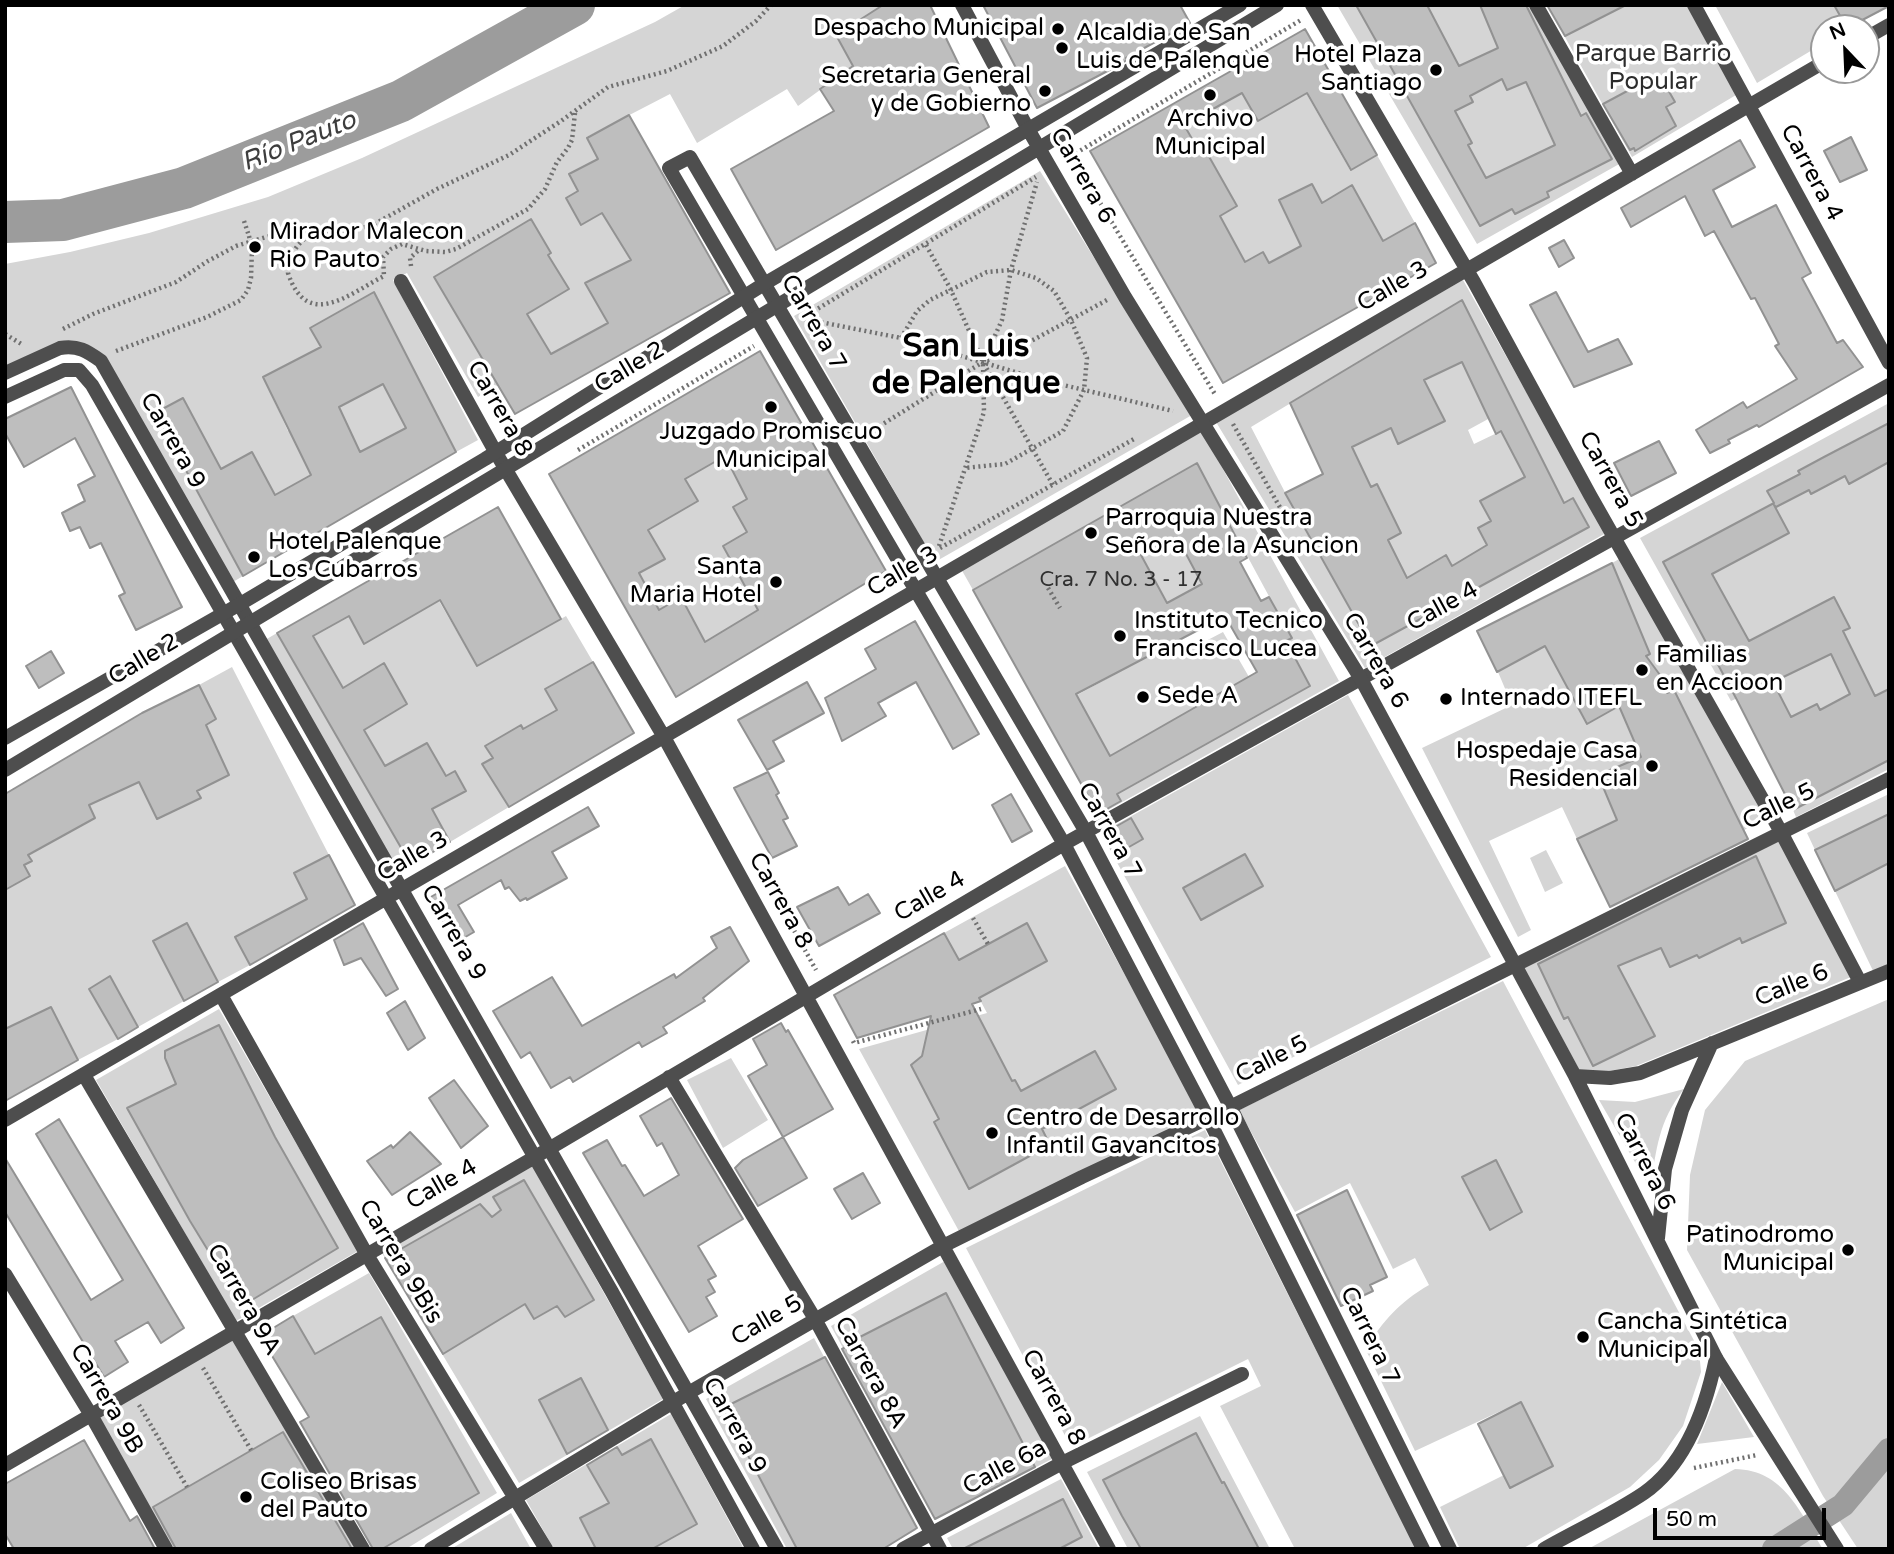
<!DOCTYPE html>
<meta charset="utf-8">
<style>
body{margin:0}
#map{position:relative;width:1894px;height:1554px;overflow:hidden;background:#fff;font-family:"Varela Round",sans-serif}
canvas{display:block}
.frame{position:absolute;inset:0;border:7px solid #000;pointer-events:none}
.north{position:absolute;left:1810px;top:14px;width:70px;height:70px;box-sizing:border-box;background:#fff;border:2px solid #999;border-radius:50%;rotate:337deg;font-size:19px;font-weight:700;line-height:28px;text-align:center;color:#000}
.north::after{content:'';display:block;margin:auto;width:24px;height:32px;background:#000;clip-path:polygon(50% 0,100% 100%,50% 72%,0 100%)}
.scale{position:absolute;left:1653px;top:1508px;width:173px;height:32px;box-sizing:border-box;border:4px solid #000;border-top:0;padding-left:9px;font-size:21px;line-height:24px;white-space:nowrap;color:#000;-webkit-text-stroke:5px #fff;paint-order:stroke}
</style>
<div id="map">
<canvas width="1894" height="1554"></canvas>
<div class="frame"></div>
<div class="north">N</div>
<div class="scale">50 m</div>
</div>
<script>
const g = document.querySelector('canvas').getContext('2d');
g.lineJoin = 'round';
function fill(path, color) { g.fillStyle = color; g.fill(path, 'evenodd'); }
function trace(path, color, width, dash) { g.strokeStyle = color; g.lineWidth = width; g.lineCap = dash ? 'butt' : 'round'; g.setLineDash(dash || []); g.stroke(path); }
function write(font, color, halo, rows, align = 'center') {
  g.font = font + ' "Varela Round",sans-serif'; g.lineWidth = 7; g.setLineDash([]); g.textBaseline = 'middle'; g.strokeStyle = halo; g.fillStyle = color; for (const [text, x, y, turn = 0] of rows) {
    g.save(); g.translate(x, y); g.rotate((+turn || 0) * Math.PI / 180); g.textAlign = isNaN(turn) ? turn : align; if (halo) g.strokeText(text, 0, 0); g.fillText(text, 0, 0); g.restore();
  }
}
fill(new Path2D(`
 M685 5H883L836 35 853 66 798 106 787 89 697 143 670 94 587 137 598 159 569 174 578 191 567 198 581 224 642 191 662 227 647 236 640 228 619 241 654 296 624 311 603 274 585 283 608 323 551 354 539 334 528 341 496 286 551 254 531 220 435 277 498 385 478 397 407 273 393 280 478 440 456 452 374 292 311 328 321 347 263 377 288 431 366 393 352 364 375 349 389 375 381 381 406 428 417 423 419 428 404 435 401 431 360 452 350 433 303 459 311 475 305 479 315 499 287 516 252 452 194 485 243 576 233 582 142 420 111 367 103 359 85 345 64 343 5 369V264L70 252 149 233 268 197 362 158 655 22ZM183 398 214 456 187 471 155 414Z
 M1337 5H1531L1621 163 1477 244Z
 M1547 5H1688L1736 95 1632 157Z
 M1715 5H1889V6L1850 28H1824V43L1757 83Z
 M1302 86 1350 170 1377 155 1415 223 1368 249 1373 223 1352 185 1322 203 1311 184 1279 200 1290 220 1317 221 1294 232 1301 246 1280 257 1273 269 1263 253 1245 262 1220 216 1237 206 1207 153 1150 187 1184 125 1242 93 1258 121Z
 M1040 171 1192 415 935 562 794 316Z
 M1463 280 1606 533 1365 668 1216 422ZM1462 300 1564 503 1573 499 1589 527 1371 646 1301 523 1251 427Z
 M1454 332 1490 418 1468 430 1474 444 1501 431 1527 481 1504 488 1481 501 1491 521 1478 528 1487 545 1452 566 1445 555 1431 564 1437 575 1413 589 1387 540 1401 532 1378 485 1371 487 1352 447 1391 428 1399 443 1445 421 1424 380Z
 M1889 403V769L1796 817 1793 810 1881 764 1820 710 1817 704 1791 717 1773 682 1731 701 1640 538Z
 M1201 429 1339 681 1099 815 1094 807 1310 686 1286 641 1291 637 1197 463 973 590 960 567Z
 M725 456 741 486 763 490 733 507 747 532 723 546 758 610 705 642 681 597 659 610 639 573 665 559 648 530 698 501 685 479Z
 M1177 537 1202 584 1167 603 1141 555Z
 M1621 558 1768 819 1744 830 1674 690 1658 697C1665 675 1659 672 1643 658L1650 653 1612 563Z
 M442 583 427 607 439 601 477 666 524 640 506 609 519 601 537 633 566 616 593 662 545 689 557 710 523 729 521 725 485 746 493 758 483 764 509 807 450 842 438 820 428 825 412 795 446 776 427 743 385 766 364 730 407 704 384 664 343 688 313 636 349 616 364 644 399 624Z
 M1223 632 1249 677 1110 756 1077 695 1176 641 1183 653Z
 M277 633 411 865 397 873 265 640Z
 M1546 646 1587 724 1638 696 1647 715 1626 724 1641 757 1598 776 1609 801 1656 818 1577 839 1562 807 1489 841 1531 930 1518 937 1422 748 1512 705 1498 672Z
 M232 667 329 855 294 873 307 899 236 937 250 965 218 982 188 923 153 941 184 1001 138 1027 110 976 89 989 118 1039 78 1060 51 1007 5 1029V890L30 876 24 865 31 861 28 855 94 818 89 805 133 771 157 819 200 799 197 791 229 776 214 742 192 731 216 719 199 685Z
 M1348 695 1491 957 1238 1085 1101 833Z
 M1889 794V814L1815 850 1807 833Z
 M1778 840 1851 977 1636 1066 1609 1071H1580L1523 966Z
 M1546 850 1563 883 1545 892 1530 858Z
 M1889 863V969L1875 975 1835 891Z
 M1065 866 1203 1117 960 1233 859 1049 987 1013 944 933Z
 M1503 981 1699 1350 1701 1372 1683 1426 1659 1460 1630 1487 1522 1549H1460L1440 1507 1504 1475 1511 1488 1553 1465 1520 1402 1415 1451 1365 1348C1385 1320 1398 1303 1429 1285L1415 1258 1393 1269 1350 1183 1295 1212 1239 1110Z
 M1889 999V1549H1858L1823 1496 1687 1250 1690 1175 1705 1110 1745 1061Z
 M219 1009 358 1251 236 1321 96 1080Z
 M731 1058 768 1120 723 1148 687 1080Z
 M1684 1089C1658 1122 1657 1148 1650 1188L1599 1100 1635 1102Z
 M1205 1130 1416 1549H1295L1220 1406 1261 1386 1248 1359 1071 1447 966 1248Z
 M533 1166 663 1399 519 1483 382 1253Z
 M945 1261 1052 1459 936 1518 831 1326Z
 M369 1273 497 1493 406 1549H387L386 1547 356 1424 293 1316Z
 M814 1338 916 1530 883 1549H787L706 1399Z
 M234 1339 357 1549H173L98 1417Z
 M1722 1382 1754 1437 1697 1444Z
 M671 1414 744 1549H554L526 1500Z
 M1200 1416 1270 1549H1128L1087 1472Z
 M1735 1469C1784 1470 1800 1512 1823 1549H1588Z
 M1061 1479 1099 1549H953L947 1538Z
 M511 1513 531 1549H451Z`), '#d5d5d5');
trace(new Path2D(`
 M1774 1549 1843 1505 1889 1450`), '#9c9c9c', 24);
trace(new Path2D(`
 M5 222 63 220 184 188 401 101 574 5`), '#9c9c9c', 42);
const building = new Path2D(`
 M883 5H930L989 127 776 250 731 169 834 111 820 89 853 66 836 35Z
 M983 5H1180L1190 23 1126 58 1127 60 1119 65 1037 108Z
 M1356 5H1427L1459 66 1498 48 1480 5H1526L1581 116 1586 113 1612 159 1547 192 1549 197 1515 214 1512 209 1480 226ZM1502 79 1507 90 1526 82 1555 145 1486 178 1468 145 1472 143 1455 111 1473 102 1470 96Z
 M1547 5H1626L1565 36Z
 M1834 5H1889V6L1847 28Z
 M1305 29 1377 155 1351 170 1307 93 1258 121 1242 93 1184 125 1202 156 1207 153 1237 206 1220 216 1245 262 1263 252 1269 263 1301 246 1279 200 1312 184 1322 203 1352 185 1383 241 1415 223 1436 263 1223 383 1090 151Z
 M1659 74 1675 102 1666 107 1676 126 1635 151 1634 148 1630 150 1603 104Z
 M629 115 730 293 515 414 434 277 531 219 551 253 548 255 569 289 527 314 551 354 608 323 585 283 631 260 602 213 581 225 566 198 578 191 569 174 598 159 587 138Z
 M1851 137 1867 170 1840 182 1824 151Z
 M1740 140 1755 167 1713 190 1732 227 1776 205 1811 273 1802 278 1837 343 1843 340 1863 367 1759 427 1757 425 1728 440 1730 443 1710 453 1696 430 1743 402 1747 408 1797 379 1775 346 1779 344 1755 298 1751 299 1714 231 1705 236 1685 196 1631 227 1621 208Z
 M1564 240 1574 258 1559 267 1549 248Z
 M374 292 456 452 243 576 155 413 183 398 221 469 252 452 275 495 311 475 263 377 321 347 310 328ZM383 384 406 428 360 452 339 407Z
 M1556 292 1588 352 1618 339 1632 364 1574 387 1530 305Z
 M1462 300 1564 503 1573 498 1589 527 1371 646 1285 493 1323 474 1290 403ZM1462 362 1496 434 1501 431 1525 477 1480 501 1491 521 1478 528 1487 545 1452 566 1446 555 1407 578 1388 540 1401 533 1377 484 1371 487 1352 447 1391 428 1398 444 1445 421 1424 380Z
 M760 351 886 571 676 697 549 474ZM725 456 747 499 733 507 747 532 723 546 758 610 705 642 681 597 659 610 639 573 665 559 648 530 698 501 685 479Z
 M71 387 182 607 136 630 119 596 125 593 101 543 90 548 80 527 70 531 62 513 85 501 78 485 95 476 75 438 24 467 5 433V419Z
 M1889 423V462L1849 484 1845 476 1811 494 1809 490 1776 507 1774 505 1789 533 1712 574 1749 641 1834 597 1850 628 1843 631 1875 696 1889 689V760L1793 810 1737 700 1663 562 1774 503 1767 491 1800 474 1798 471 1824 457ZM1831 654 1850 694 1820 710 1817 704 1791 717 1773 682Z
 M1659 441 1676 473 1631 496 1614 463Z
 M1197 463 1247 558 1240 562 1261 601 1269 597 1292 638 1286 641 1310 686 1117 794 1121 801 1098 814 973 590ZM1177 537 1202 584 1167 603 1141 555ZM1225 616 1257 672 1110 756 1076 694Z
 M498 507 561 619 477 666 440 600 364 644 349 616 313 636 343 688 384 663 407 704 364 730 385 766 427 743 446 776 455 771 466 791 432 809 450 842 411 865 277 633Z
 M1612 563 1650 654 1646 656 1660 675 1667 693 1674 690 1748 839 1610 907 1577 839 1617 820 1598 775 1641 757 1619 706 1587 724 1545 646 1497 672 1477 631Z
 M915 621 979 734 953 749 916 682 878 703 886 716 842 741 825 698 876 669 865 649Z
 M51 651 64 673 39 688 26 666Z
 M593 662 634 733 509 807 482 764 493 758 485 746 521 725 523 729 557 710 545 689Z
 M807 682 824 713 773 741 784 761 767 770 738 720Z
 M199 685 216 719 206 725 229 775 197 791 201 798 157 819 139 782 89 805 95 818 28 855 32 861 24 865 30 876 5 890V794L142 713Z
 M768 772 779 793 776 795 788 818 783 820 797 846 772 858 734 788Z
 M1011 794 1032 831 1012 842 992 805Z
 M588 807 599 826 552 852 567 878 527 900 526 898 520 901 509 887 505 889 501 880 458 905 474 932 455 943 429 898Z
 M1889 814V863L1835 891 1815 850Z
 M1131 818 1143 839 1115 855 1106 839 1111 836 1108 831Z
 M1245 854 1263 886 1201 920 1183 888Z
 M329 855 355 905 250 965 235 937 307 899 294 873Z
 M1756 856 1786 923 1742 943 1740 938 1699 958 1697 955 1670 967 1661 948 1618 966 1655 1036 1593 1066 1568 1017 1564 1019 1538 964Z
 M838 887 849 905 868 894 880 913 819 946 797 907Z
 M187 923 218 982 184 1001 153 941Z
 M363 923 398 989 386 996 361 958 344 965 334 940Z
 M1027 923 1047 961 979 998 981 1001 972 1004 1012 1081 1015 1080 1021 1091 1095 1051 1116 1089 1042 1129 1050 1145 969 1189 934 1122 939 1119 911 1065 922 1056 931 1016 857 1038 834 995 944 933 959 960Z
 M730 927 749 961 703 998 705 1001 663 1027 667 1033 642 1047 639 1042 573 1082 570 1077 551 1088 530 1052 521 1058 493 1011 552 977 582 1026 674 974 676 978 717 948 711 937Z
 M110 976 138 1027 118 1039 89 989Z
 M405 1001 425 1038 408 1050 387 1013Z
 M51 1007 78 1060 5 1101V1029Z
 M781 1023 786 1032 788 1030 833 1109 783 1137 748 1076 767 1065 753 1039Z
 M219 1025 275 1137 338 1248 242 1306 190 1221 127 1108 176 1084 165 1058V1051Z
 M454 1080 488 1126 461 1148 429 1098Z
 M671 1098 743 1219 698 1246 716 1276 708 1280 715 1292 706 1297 717 1316 689 1332 583 1153 607 1140 622 1166 625 1165 644 1196 679 1175 662 1143 657 1146 640 1116Z
 M59 1119 184 1328 161 1343 148 1322 115 1341 128 1362 104 1377 5 1212V1158L91 1300 123 1280 36 1134Z
 M410 1132 441 1164 392 1195 367 1161 391 1145 393 1148Z
 M783 1137 807 1178 758 1206 735 1168 743 1160Z
 M1496 1160 1522 1212 1490 1230 1462 1177Z
 M863 1173 880 1203 852 1219 834 1189Z
 M524 1180 594 1300 565 1317 557 1306 534 1319 525 1304 443 1354 385 1258 480 1204 492 1217 501 1210 493 1197Z
 M1347 1190 1387 1277 1370 1285 1373 1291 1341 1306 1297 1215Z
 M946 1293 1035 1467 935 1519 842 1349 855 1342 854 1340Z
 M293 1316 315 1354 381 1317 479 1493 382 1549H373L300 1422 309 1417 260 1336Z
 M825 1357 917 1528 883 1549H797L723 1408Z
 M581 1378 608 1430 567 1454 539 1400Z
 M1521 1402 1553 1466 1510 1488 1478 1424Z
 M283 1432 352 1549H176L153 1507Z
 M1196 1433 1222 1483 1224 1482 1259 1549H1141L1122 1516 1103 1480Z
 M651 1439 697 1524 652 1549H596L580 1518 609 1503 587 1465 617 1447 622 1455Z
 M84 1440 130 1521 137 1516 155 1549H14L5 1534V1484Z
 M1063 1499 1082 1537 1059 1549H963Z`);
fill(building, '#bebebe');
trace(building, '#929292', 2);
trace(new Path2D(`
 M1069 151 1216 396
 M1071 156 1301 20
 M244 221 249 236
 M309 236C296 243 288 259 288 273 307 331 349 294 384 276L383 257 391 249 402 244 426 251 445 252 456 249 528 209 545 189 557 162 568 148 572 140 575 113
 M926 245 950 288 983 362 1053 485
 M411 266 410 258 419 250
 M804 317 1036 177
 M805 319 901 338 1042 380 1173 411
 M63 329 93 314 176 282 208 261 236 246 290 230 300 231 313 236 371 226 437 189 509 155 561 121 608 87 667 71 723 46 756 21 771 5
 M5 334 23 345
 M901 338 917 311 930 300 987 272 1011 270 1036 278 1054 291 1071 320 1087 358 1084 390 1063 431 1005 464 964 468
 M116 351 207 317 241 300 248 290 251 278 252 249
 M1233 424 1282 511
 M870 432 983 362 1033 340 1107 300
 M578 450 754 346
 M939 546 984 412 983 362 1002 320 1011 270 1037 182
 M940 548 1134 439
 M1048 588 1060 608
 M786 916 816 970
 M973 918 988 944
 M853 1041 854 1043 981 1009
 M203 1368 251 1450
 M139 1405 187 1487
 M1694 1468 1757 1455`), '#707070', 4.5, [2, 3.5]);
trace(new Path2D(`
 M962 5 1028 129
 M1312 5 1474 282 1590 495 1781 832 1860 982
 M1536 5 1632 174
 M1694 5 1889 363
 M1866 38 1889 25
 M401 281 496 453 664 737 1109 1549
 M5 373 60 348C78 345 87 351 101 361L777 1549
 M5 397 64 370H79L92 385 612 1292 753 1549
 M221 995 367 1255 546 1549
 M84 1075 363 1549
 M669 1077 815 1319 940 1549
 M5 1120 1824 62
 M5 1274 91 1415 166 1549
 M1716 1358 1837 1549
 M5 1465 535 1157 1064 844 1889 385
 M431 1549 690 1392 943 1246 1082 1177 1208 1118 1889 779
 M903 1549 1062 1463 1242 1374
 M1423 1549 1208 1118 1064 844 669 168 690 157 1086 832 1230 1106 1450 1549`), '#4e4e4e', 14);
trace(new Path2D(`
 M1028 129 1125 297 1361 679 1575 1076 1716 1358C1706 1407 1687 1463 1644 1493 1613 1514 1577 1530 1544 1549
 M5 738 240 604 485 459 764 284 1240 5
 M5 770 1277 5
 M1575 1076 1610 1078 1640 1073 1889 971
 M1658 1238 1665 1169 1682 1110 1712 1043`), '#4e4e4e', 14);
trace(new Path2D(`
 M249 236 252 249`), '#707070', 4.5, [2, 3.5]);
for (const [x, y, r, color] of [
 [1058,29,7,"#000"],
 [1062,48,7,"#000"],
 [1436,70,7,"#000"],
 [1045,91,7,"#000"],
 [1210,95,7,"#000"],
 [255,247,7,"#000"],
 [771,407,7,"#000"],
 [1091,533,7,"#000"],
 [254,557,7,"#000"],
 [776,582,7,"#000"],
 [1120,636,7,"#000"],
 [1642,670,7,"#000"],
 [1143,697,7,"#000"],
 [1446,699,7,"#000"],
 [1652,766,7,"#000"],
 [992,1133,7,"#000"],
 [1848,1250,7,"#000"],
 [1583,1337,7,"#000"],
 [246,1497,7,"#000"]
]) { const dot = new Path2D(); dot.arc(x, y, r, 0, 2 * Math.PI); g.fillStyle = color; g.fill(dot); trace(dot, '#fff', 2.5); }
write('21px', '#303030', null, [
 ["Cra. 7 No. 3 - 17",1121,580]
]);
write('24px', '#000', '#fff', [
 ["Despacho Municipal",1044,29,"right"],
 ["Alcaldia de San",1076,34],
 ["Luis de Palenque",1076,62],
 ["Hotel Plaza",1422,56,"right"],
 ["Santiago",1422,84,"right"],
 ["Secretaria General",1031,77,"right"],
 ["y de Gobierno",1031,105,"right"],
 ["Archivo",1210,120,"center"],
 ["Municipal",1210,148,"center"],
 ["Mirador Malecon",269,233],
 ["Rio Pauto",269,261],
 ["Juzgado Promiscuo",771,433,"center"],
 ["Municipal",771,461,"center"],
 ["Parroquia Nuestra",1105,519],
 ["Señora de la Asuncion",1105,547],
 ["Hotel Palenque",268,543],
 ["Los Cubarros",268,571],
 ["Santa",762,568,"right"],
 ["Maria Hotel",762,596,"right"],
 ["Instituto Tecnico",1134,622],
 ["Francisco Lucea",1134,650],
 ["Familias",1656,656],
 ["en Accioon",1656,684],
 ["Sede A",1157,697],
 ["Internado ITEFL",1460,699],
 ["Hospedaje Casa",1638,752,"right"],
 ["Residencial",1638,780,"right"],
 ["Centro de Desarrollo",1006,1119],
 ["Infantil Gavancitos",1006,1147],
 ["Patinodromo",1834,1236,"right"],
 ["Municipal",1834,1264,"right"],
 ["Cancha Sintética",1597,1323],
 ["Municipal",1597,1351],
 ["Coliseo Brisas",260,1483],
 ["del Pauto",260,1511]
], 'left');
write('24px', '#2c2c2c', '#fff', [
 ["Parque Barrio",1653,55],
 ["Popular",1653,83]
]);
write('24px', '#000', '#fff', [
 ["Carrera 4",1811,173,62],
 ["Carrera 6",1082,176,60],
 ["Calle 3",1393,287,-30],
 ["Carrera 7",813,323,60],
 ["Calle 2",630,368,-31],
 ["Carrera 8",499,409,60],
 ["Carrera 9",172,441,60],
 ["Carrera 5",1610,480,61],
 ["Calle 3",903,572,-30],
 ["Calle 4",1443,607,-29],
 ["Calle 2",144,660,-31],
 ["Carrera 6",1375,661,60],
 ["Calle 5",1779,807,-26],
 ["Carrera 7",1109,831,61],
 ["Calle 3",413,857,-30],
 ["Calle 4",930,897,-30],
 ["Carrera 8",780,901,61],
 ["Carrera 9",453,933,60],
 ["Calle 6",1792,986,-22],
 ["Calle 5",1272,1060,-27],
 ["Carrera 6",1644,1162,63],
 ["Calle 4",442,1185,-30],
 ["Carrera 9Bis",400,1262,59],
 ["Carrera 9A",243,1300,60],
 ["Calle 5",767,1321,-30],
 ["Carrera 7",1369,1336,64],
 ["Carrera 8A",870,1373,61],
 ["Carrera 8",1053,1398,61],
 ["Carrera 9B",106,1399,60],
 ["Carrera 9",734,1426,61],
 ["Calle 6a",1005,1468,-28]
]);
write('italic 26px', '#3d3d3d', '#fff', [
 ["Río Pauto",299,142,-22]
]);
write('bold 32px', '#000', '#fff', [
 ["San Luis",966,348],
 ["de Palenque",966,385]
]);
</script>
